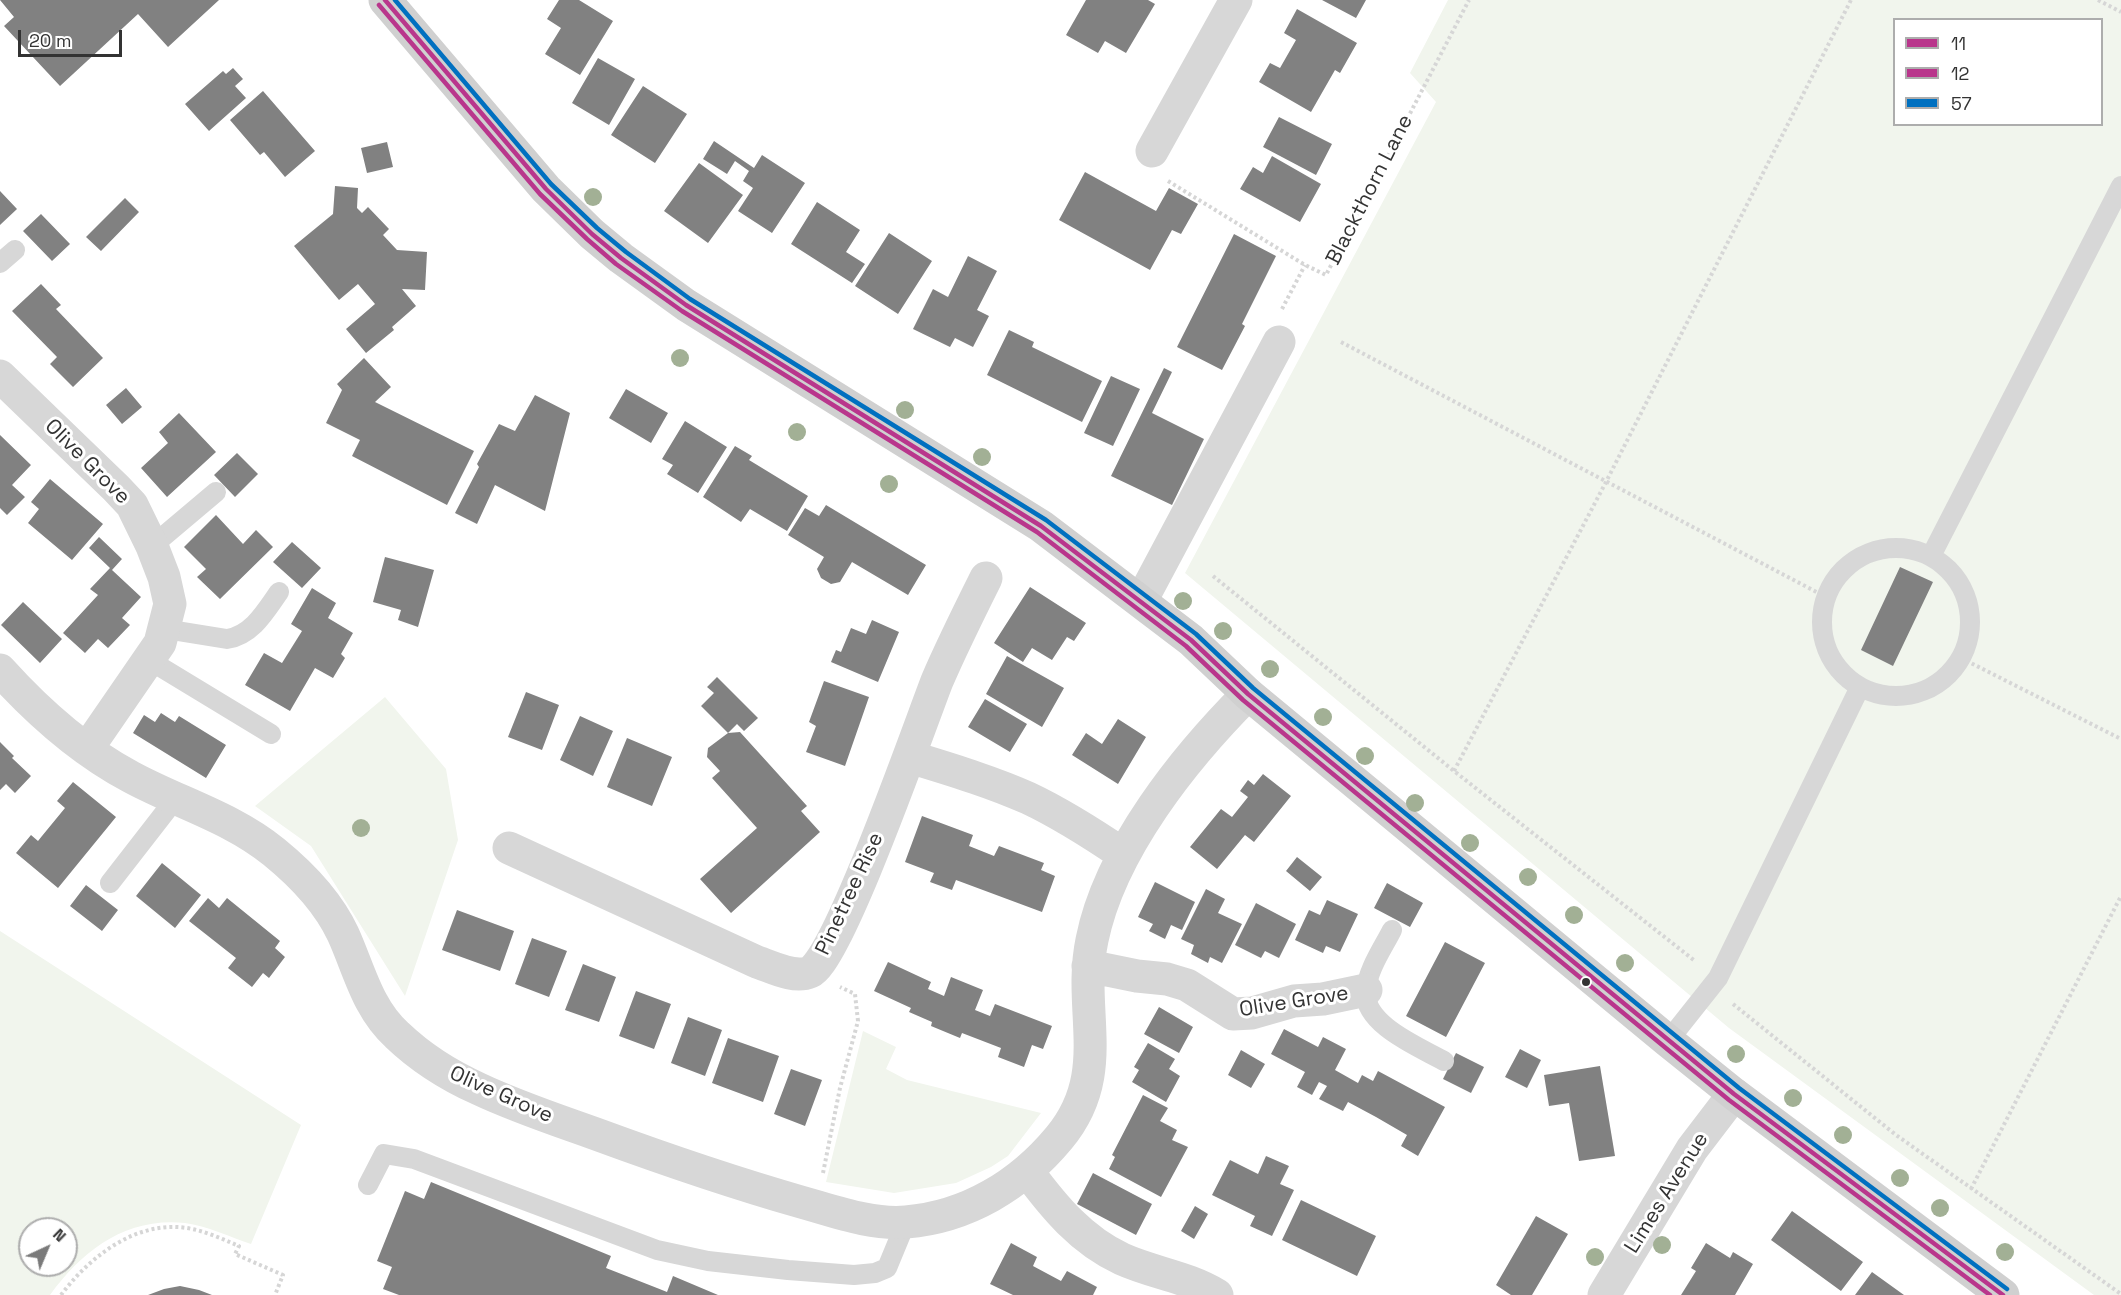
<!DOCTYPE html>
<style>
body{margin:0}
#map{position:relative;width:2121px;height:1295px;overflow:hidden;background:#fff;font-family:"Space Grotesk",sans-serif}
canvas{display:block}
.legend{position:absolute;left:1893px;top:18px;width:210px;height:108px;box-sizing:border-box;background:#fff;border:2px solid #adadad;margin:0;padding:8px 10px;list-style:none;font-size:18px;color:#333}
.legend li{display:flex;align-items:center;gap:12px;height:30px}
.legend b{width:30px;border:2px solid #adadad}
.north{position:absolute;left:18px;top:1217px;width:60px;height:60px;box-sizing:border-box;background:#fff;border:2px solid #adadad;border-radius:50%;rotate:44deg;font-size:16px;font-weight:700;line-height:24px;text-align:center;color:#333}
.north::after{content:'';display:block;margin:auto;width:21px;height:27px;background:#7a7a7a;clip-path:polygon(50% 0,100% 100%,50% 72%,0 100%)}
.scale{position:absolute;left:18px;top:30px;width:104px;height:27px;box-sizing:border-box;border:3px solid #333;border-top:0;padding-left:8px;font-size:18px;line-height:21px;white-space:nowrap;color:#333;-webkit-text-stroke:4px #fff;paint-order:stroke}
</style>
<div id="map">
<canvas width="2121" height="1295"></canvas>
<ul class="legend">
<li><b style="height:8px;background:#b9368c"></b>11</li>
<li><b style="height:8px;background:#b9368c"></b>12</li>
<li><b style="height:8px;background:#0070c0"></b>57</li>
</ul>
<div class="north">N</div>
<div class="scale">20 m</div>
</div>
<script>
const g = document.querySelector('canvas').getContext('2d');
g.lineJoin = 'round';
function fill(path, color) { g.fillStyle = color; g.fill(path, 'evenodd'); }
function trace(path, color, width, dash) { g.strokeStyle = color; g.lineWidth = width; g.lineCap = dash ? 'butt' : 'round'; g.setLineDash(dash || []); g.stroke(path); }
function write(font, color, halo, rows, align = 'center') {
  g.font = font + ' "Space Grotesk",sans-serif'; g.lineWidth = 6; g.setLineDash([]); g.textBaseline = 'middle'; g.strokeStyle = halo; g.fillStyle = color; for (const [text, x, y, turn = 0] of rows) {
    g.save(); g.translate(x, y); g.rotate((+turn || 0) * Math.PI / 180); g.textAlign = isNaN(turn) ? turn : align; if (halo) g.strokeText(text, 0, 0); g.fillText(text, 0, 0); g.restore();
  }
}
fill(new Path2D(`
 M1448 0H2121V1295H2094L1729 1028 1185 573 1436 102 1410 73ZM1894 20H2102V124H1894Z
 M385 697 446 769 458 840 405 996 311 846 255 806Z
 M0 931 301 1125 251 1244C230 1237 207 1226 185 1223 126 1217 83 1250 50 1295H0ZM30 1229H66V1265H30Z
 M863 1031 896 1047 886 1069 907 1080 1041 1113 1008 1156 991 1167 956 1183 894 1193 826 1182Z`), '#f1f5ed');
fill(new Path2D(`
 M0 0H219L168 47 138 14 60 86 4 26 14 17Z
 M559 0H579L613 21 580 75 545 54 561 28 547 19Z
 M1086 0H1148L1155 4 1126 53 1105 41 1098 53 1066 35Z
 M1322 0H1366L1356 18Z
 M1297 9 1357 43 1340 73 1335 70 1311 112 1259 82 1270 63 1280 68 1296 40 1284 33Z
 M598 58 635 79 609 125 572 103Z
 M233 68 243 79 235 86 246 98 209 131 185 104 223 71 226 74Z
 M643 86 687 114 655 163 611 135Z
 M263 91 315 151 285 177 264 152 260 155 230 120Z
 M1279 117 1332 144 1316 175 1263 147Z
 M714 141 754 168 762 155 805 183 772 233 738 211 753 188 743 181 749 171 735 161 727 174 703 159Z
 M387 142 393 167 367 173 361 148Z
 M1272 156 1321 184 1300 222 1240 189 1253 167 1263 173Z
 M699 163 743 195 708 243 664 211Z
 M1085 172 1156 211 1169 188 1198 204 1181 234 1172 230 1150 270 1059 220Z
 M335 186 358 188 357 208 362 213 368 207 389 229 383 235 397 250 427 252 425 290 402 289 416 306 392 327 394 330 366 353 346 329 375 304 358 284 339 300 294 246 333 214Z
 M0 191 17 209 0 225Z
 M125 198 139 212 101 251 86 237Z
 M817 202 860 230 846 252 865 264 852 283 791 244Z
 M41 214 70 244 52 261 23 231Z
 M889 233 932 261 898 314 855 286Z
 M1234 234 1276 256 1242 324 1245 326 1222 370 1177 347Z
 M968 256 997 271 977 310 989 316 973 347 955 338 950 347 913 329 933 289 948 297Z
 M41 284 61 305 56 309 103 358 73 387 50 364 57 357 12 311Z
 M1009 330 1034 342 1032 347 1102 381 1082 422 987 375Z
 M364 358 391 387 375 402 474 451 447 505 352 456 360 440 326 423 342 390 337 384Z
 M1164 368 1172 372 1152 413 1204 439 1172 505 1111 476Z
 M1111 376 1140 389 1113 446 1084 433Z
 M126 388 142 407 122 424 106 405Z
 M626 389 668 413 651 443 609 418Z
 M535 395 570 413 545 511 495 485 477 524 455 513 479 467 477 464 499 424 515 431Z
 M179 413 216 452 167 497 141 468 168 443 159 432Z
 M685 421 727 447 698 493 667 474 673 465 662 459Z
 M0 435 31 465 12 485 25 497 7 515 0 508Z
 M735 446 752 456 749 460 808 496 787 531 750 509 741 522 703 497Z
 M237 453 258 474 235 497 214 475Z
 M50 479 103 524 72 560 28 523 39 509 31 502Z
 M826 505 926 565 908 595 852 562 840 582 831 584 821 578 817 569 824 557 788 535 805 508 819 516Z
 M216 515 243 544 256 530 273 547 220 599 197 577 206 569 184 547Z
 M99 537 122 559 112 570 141 597 122 618 130 625 108 648 98 639 85 653 63 633 98 595 90 589 110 568 89 548Z
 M292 542 321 568 302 588 273 562Z
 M385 557 434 570 418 627 398 620 401 610 373 602Z
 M1900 567 1933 582 1893 666 1861 650Z
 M1030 587 1086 623 1074 641 1067 637 1052 660 1032 648 1023 662 994 643Z
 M312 588 336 603 328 618 353 633 341 654 345 658 333 678 315 668 290 711 245 685 264 653 282 663 302 631 291 624Z
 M23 602 62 639 40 663 1 625Z
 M872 620 899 632 878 682 831 662 836 650 841 652 851 628 866 634Z
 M1007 656 1064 688 1042 727 986 694Z
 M717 677 758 718 744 731 737 724 728 733 701 706 714 693 707 687Z
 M824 681 869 697 845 766 806 752 816 726 809 722Z
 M526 692 559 705 542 750 508 737Z
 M985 699 1027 724 1010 752 968 727Z
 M161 713 175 722 179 716 226 745 206 778 133 733 144 715 155 722Z
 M580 716 613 731 593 776 560 760Z
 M1118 719 1146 737 1118 784 1072 755 1086 733 1102 744Z
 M740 732 807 806 801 811 820 832 731 913 700 879 757 828 712 778 720 771 707 757 708 748 728 733Z
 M627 738 672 757 652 806 607 787Z
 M0 742 14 756 12 758 31 776 15 793 6 784 0 790Z
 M1263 774 1291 796 1254 842 1245 835 1217 869 1190 847 1221 809 1232 817 1248 797 1240 791 1248 780 1254 785Z
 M73 782 116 817 58 888 16 853 31 835 38 841 42 836 65 808 57 801Z
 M922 816 973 835 969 846 994 856 999 846 1044 863 1041 870 1055 876 1042 912 956 880 952 890 930 882 934 873 905 862Z
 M1297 857 1322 877 1310 891 1286 871Z
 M162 863 201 895 175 928 136 896Z
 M1155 882 1195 902 1182 930 1171 925 1165 939 1149 931 1153 924 1138 917Z
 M1387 883 1423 903 1410 927 1374 908Z
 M86 885 118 910 102 931 70 906Z
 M1206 889 1225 899 1218 913 1242 924 1222 963 1210 957 1208 963 1191 954 1194 945 1181 939Z
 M208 898 219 908 227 898 280 941 275 948 285 957 269 978 263 973 252 987 228 968 236 958 189 921Z
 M1327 900 1358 914 1340 952 1326 946 1323 953 1295 940 1309 910 1320 915Z
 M1256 903 1296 924 1279 958 1265 951 1261 958 1235 945Z
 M457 910 514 931 500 971 442 950Z
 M532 938 567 951 549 997 515 984Z
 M1445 942 1485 963 1446 1037 1406 1016Z
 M888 962 931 982 928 989 944 996 951 977 983 990 975 1010 990 1016 995 1004 1052 1026 1043 1049 1032 1045 1024 1067 998 1057 1001 1048 962 1033 960 1038 931 1026 932 1022 909 1012 911 1008 874 991Z
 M583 964 616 977 599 1022 565 1010Z
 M636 991 671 1004 654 1049 619 1036Z
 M1159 1007 1193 1027 1179 1053 1144 1034Z
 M688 1017 722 1030 705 1076 671 1063Z
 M1284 1029 1318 1047 1323 1037 1346 1049 1335 1070 1358 1083 1362 1075 1373 1081 1378 1071 1445 1107 1418 1156 1401 1146 1407 1135 1376 1117 1348 1102 1343 1111 1319 1099 1327 1086 1319 1082 1312 1095 1297 1087 1305 1072 1271 1054Z
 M728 1038 779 1056 763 1102 712 1083Z
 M1148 1043 1175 1059 1169 1069 1180 1076 1166 1102 1132 1082 1139 1070 1134 1067Z
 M1520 1049 1541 1060 1527 1088 1505 1077Z
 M1241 1050 1265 1064 1251 1088 1228 1075Z
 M1456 1053 1484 1067 1471 1093 1443 1079Z
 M1600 1066 1615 1156 1579 1161 1569 1103 1549 1106 1544 1075Z
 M791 1069 822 1080 805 1126 774 1114Z
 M1143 1095 1168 1108 1160 1121 1177 1130 1172 1140 1188 1147 1161 1197 1109 1169 1115 1157 1112 1155Z
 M1266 1156 1289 1166 1280 1184 1294 1190 1272 1236 1250 1226 1255 1216 1212 1195 1230 1160 1258 1174Z
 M1093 1173 1152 1204 1136 1235 1077 1204Z
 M431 1182 611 1256 606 1268 657 1288 667 1292 673 1276 718 1295H399L383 1289 392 1267 377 1261 405 1191 424 1199Z
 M1301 1200 1376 1236 1357 1276 1282 1240Z
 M1195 1206 1208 1214 1194 1239 1181 1231Z
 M1792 1211 1863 1262 1841 1291 1771 1240Z
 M1536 1216 1568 1234 1532 1295H1511L1496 1285Z
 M1011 1243 1037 1257 1033 1266 1061 1281 1067 1271 1097 1287 1093 1295H1013L990 1284Z
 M1706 1243 1730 1258 1733 1252 1753 1264 1735 1295H1681L1696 1271 1691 1268Z
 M1872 1272 1904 1295H1855Z
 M180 1286 199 1290 212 1295H148L164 1289Z`), '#818181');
trace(new Path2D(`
 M2098 0 2121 12
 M1168 181 1305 265 1326 275 1469 0
 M1282 309 1305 265
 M1341 342 1826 597
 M1213 576 1454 771 1695 961
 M1961 658 2121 739
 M1454 771 1606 482 1851 0
 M1733 1004 1896 1135 2121 1294
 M823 1173 840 1088 858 1021 855 994 840 987
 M1971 1189 2121 896
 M61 1295C88 1259 130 1225 177 1227 199 1228 220 1238 239 1246L235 1254 283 1275 275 1295`), '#d6d6d6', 4, [3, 3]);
trace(new Path2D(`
 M0 263 15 250
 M152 546 216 492
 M1822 622a74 74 0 1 1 148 0a74 74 0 1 1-148 0Z
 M1931 556 2121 186
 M165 629 227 639C252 635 265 612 279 592
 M149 660 271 734
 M110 883 176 798
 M1392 930C1383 948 1368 969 1366 990 1362 1024 1419 1047 1444 1061
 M1668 1041 1718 978 1860 687
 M368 1185 384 1154 414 1159 657 1250 708 1261 788 1270 854 1275 875 1273 887 1268 906 1222`), '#d7d7d7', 20);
trace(new Path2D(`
 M1152 151 1236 0
 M0 376 116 488 132 505 152 546 164 577 170 604 160 643 87 749
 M1141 601 1279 342
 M0 670C37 711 82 751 131 777 179 803 231 817 274 852 301 874 328 902 343 934 359 969 367 1008 397 1035 420 1057 450 1076 479 1089 517 1107 557 1120 596 1134 664 1159 731 1182 801 1202 834 1211 871 1225 906 1222 967 1217 1020 1185 1059 1138 1113 1073 1077 1012 1092 940 1110 850 1185 757 1248 694
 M910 757C949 769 990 781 1028 798 1062 814 1093 834 1124 855
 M509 848 757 962C772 967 794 979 810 972 838 960 921 722 937 681 952 646 969 612 986 578
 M1088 966 1137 976 1167 979 1187 985 1233 1014 1252 1013 1294 1001 1323 999 1366 990
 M1028 1172C1054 1207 1081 1240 1122 1259 1153 1273 1188 1277 1217 1295
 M1604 1295 1692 1149 1734 1094`), '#d7d7d7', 33);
trace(new Path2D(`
 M385 0 546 189 592 234 621 258 686 305 1041 526 1191 640 1248 694 1668 1041 1734 1094 2003 1295`), '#d0d0d0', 33);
trace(new Path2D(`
 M385 0 546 189 592 234 621 258 686 305 1041 526 1191 640 1248 694 1734 1094 2003 1295`), '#b9368c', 4.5);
trace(new Path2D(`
 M379 5 540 194 587 239 616 264 682 311 1037 532 1186 646 1243 700 1729 1100 1990 1295`), '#b9368c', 4.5);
trace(new Path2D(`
 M395 0 551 184 597 228 626 252 690 299 1046 520 1196 634 1253 688 1739 1088 2007 1289`), '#0070c0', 4.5);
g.fillStyle = '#a2b095';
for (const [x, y] of [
 [593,197],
 [680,358],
 [905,410],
 [797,432],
 [982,457],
 [889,484],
 [1183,601],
 [1223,631],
 [1270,669],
 [1323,717],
 [1365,756],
 [1415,803],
 [361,828],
 [1470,843],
 [1528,877],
 [1574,915],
 [1625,963],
 [1736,1054],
 [1793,1098],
 [1843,1135],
 [1900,1178],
 [1940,1208],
 [1662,1245],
 [2005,1252],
 [1595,1257]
]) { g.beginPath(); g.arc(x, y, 9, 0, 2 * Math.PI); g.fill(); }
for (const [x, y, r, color] of [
 [1586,982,5,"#333"]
]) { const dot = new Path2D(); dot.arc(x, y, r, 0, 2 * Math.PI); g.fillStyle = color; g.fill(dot); trace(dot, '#fff', 2); }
write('21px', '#333', '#fff', [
 ["Blackthorn Lane",1370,190,-63],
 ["Olive Grove",87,462,45],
 ["Pinetree Rise",850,894,-65],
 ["Olive Grove",1294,1002,-9],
 ["Olive Grove",501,1095,24],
 ["Limes Avenue",1667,1193,-58]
]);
</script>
